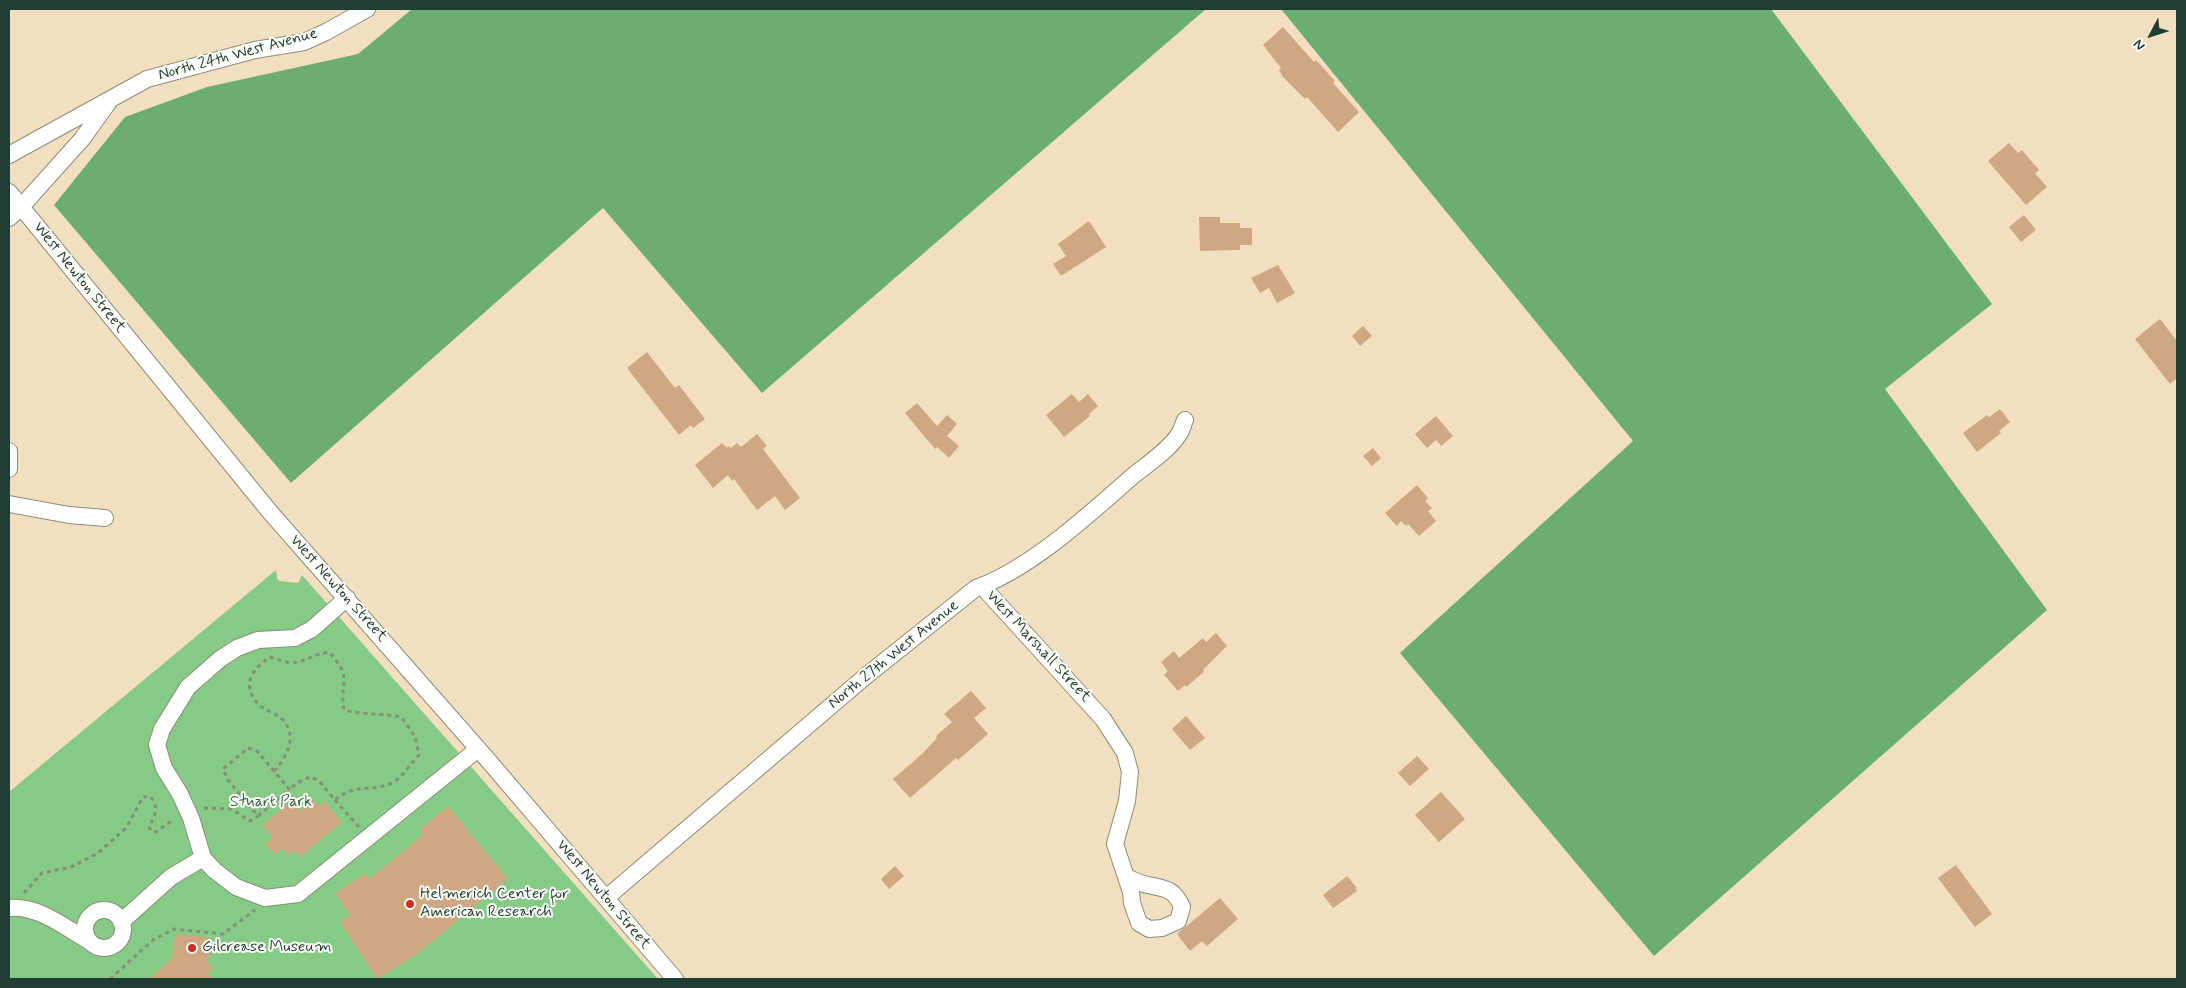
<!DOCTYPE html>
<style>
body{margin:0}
#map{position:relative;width:2186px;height:988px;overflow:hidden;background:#f1dfc0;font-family:Mynerve,sans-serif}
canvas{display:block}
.frame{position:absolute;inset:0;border:10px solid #1f3d34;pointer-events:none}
.north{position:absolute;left:2126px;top:10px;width:50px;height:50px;-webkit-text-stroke:4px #fdfcf7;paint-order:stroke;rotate:230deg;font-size:14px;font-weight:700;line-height:20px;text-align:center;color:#1f3d34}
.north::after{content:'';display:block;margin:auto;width:18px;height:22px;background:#1f3d34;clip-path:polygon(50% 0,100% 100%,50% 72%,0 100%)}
</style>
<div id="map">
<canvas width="2186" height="988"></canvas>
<div class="frame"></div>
<div class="north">N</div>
</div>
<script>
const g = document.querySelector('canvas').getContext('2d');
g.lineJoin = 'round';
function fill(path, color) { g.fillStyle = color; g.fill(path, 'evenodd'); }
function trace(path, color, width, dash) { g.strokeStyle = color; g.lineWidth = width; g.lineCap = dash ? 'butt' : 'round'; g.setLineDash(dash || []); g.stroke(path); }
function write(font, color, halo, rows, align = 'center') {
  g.font = font + ' Mynerve,sans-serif'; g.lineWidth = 4; g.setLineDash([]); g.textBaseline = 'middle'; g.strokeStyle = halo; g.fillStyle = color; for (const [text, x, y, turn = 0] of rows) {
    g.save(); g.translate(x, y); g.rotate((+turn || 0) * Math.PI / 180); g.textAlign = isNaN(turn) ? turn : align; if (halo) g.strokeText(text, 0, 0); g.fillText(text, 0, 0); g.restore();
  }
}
fill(new Path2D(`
 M276 570 277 578 279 581 298 583 302 575 658 979H9V792Z`), '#85ca85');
fill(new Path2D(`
 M412 9H1206L762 393 603 208 291 483 54 205 125 117 207 87 358 54Z
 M1281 9H1771L1992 304 1885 389 2047 610 1654 956 1400 653 1633 441Z`), '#6cae72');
fill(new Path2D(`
 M1283 27 1314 62 1316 60 1335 81 1333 83 1359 112 1338 132 1307 97 1305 99 1283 77 1279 70 1281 68 1263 45Z
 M2009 143 2018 153 2022 150 2039 170 2035 173 2047 187 2026 205 1988 161Z
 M2024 215 2036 230 2021 242 2009 227Z
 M1199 217H1220V223H1240V228H1252V245H1240V250L1200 251Z
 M1089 221 1106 247 1061 276 1053 264 1066 256 1058 244Z
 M1278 265 1295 293 1277 303 1269 288 1260 293 1251 278Z
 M2160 319 2177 341V378L2170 384 2135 339Z
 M1363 326 1372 336 1360 346 1352 336Z
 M647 352 675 388 679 385 705 419 693 428 691 425 679 435 627 368Z
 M1072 394 1079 402 1088 394 1098 406 1089 414 1090 416 1064 437 1046 415Z
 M917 403 937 426 947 415 957 424 947 436 959 446 949 458 937 447 935 449 905 413Z
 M2000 409 2010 422 1999 431 2001 433 1977 452 1963 433 1987 415 1989 417Z
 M1436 416 1453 436 1441 446 1436 440 1427 448 1415 434Z
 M757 434 767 446 763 449 800 498 785 510 775 496 757 510 734 479 732 481 728 475 713 488 695 465 722 443 727 448 729 446 731 448 737 443 741 447Z
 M1373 448 1381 458 1372 466 1363 456Z
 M1417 485 1428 498 1425 501 1432 508 1428 511 1436 521 1419 536 1408 524 1406 526 1401 521 1397 526 1385 513Z
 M1216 633 1227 646 1203 670 1204 672 1186 687 1185 685 1178 691 1164 675 1168 671 1161 662 1174 651 1179 658 1203 638 1206 642Z
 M971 691 986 708 974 718 988 734 958 760 956 758 910 798 893 779 922 754 937 738 936 736 952 722 944 714Z
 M1186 716 1205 738 1190 750 1172 729Z
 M1417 756 1429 769 1410 786 1398 773Z
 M1441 792 1465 819 1439 842 1415 815Z
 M314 800 319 806 324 801 342 822 300 857 294 850 288 855 282 849 275 855 265 844 273 838 262 825 291 801 300 811Z
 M448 806 508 879 416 955 377 979 340 922 350 915 335 893 366 873 369 879 423 835 419 830Z
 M1956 865 1992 914 1975 927 1938 878Z
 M895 866 904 876 889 889 881 879Z
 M1347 876 1357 888 1355 889 1357 891 1333 908 1323 895Z
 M1220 898 1238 919 1207 946 1202 941 1190 951 1177 934Z
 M175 934 212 938 208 962 213 968 208 973 213 979H148L172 959Z`), '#cea883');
const minor = new Path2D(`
 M9 155 147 79 255 50 304 42 326 32 367 9
 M9 192 270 512 487 759 675 979
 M9 218 21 207 82 139 108 103
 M9 451V469
 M9 504 69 515 105 518
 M982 586 1103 719 1125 753 1130 772 1127 801 1115 844 1131 892 1132 903 1139 923 1149 929 1162 928 1178 921 1182 907C1174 889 1167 889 1148 885 1141 884 1133 880 1126 877
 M347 598 312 629 295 638 258 640 237 648 220 659 188 687 162 729 157 745 164 768 180 794 191 818 203 858 214 870 236 887 265 898 298 894 478 749
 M606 898 866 676 976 588C1032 568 1089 514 1134 475 1148 464 1170 449 1179 434 1182 430 1183 424 1185 420
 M9 908C38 905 64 927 89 941
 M85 929a19 19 0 1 1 38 0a19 19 0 1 1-38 0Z
 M121 922 171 877 203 858`);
trace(minor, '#888e7a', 18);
trace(new Path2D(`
 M248 748 257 751 289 789 258 816 228 780 223 769Z
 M274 771C286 758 299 736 282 719 276 713 266 711 259 705 241 685 251 670 270 657 303 670 300 657 329 652 354 679 339 680 344 710 364 715 381 713 401 717L415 736 419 755C412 762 402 777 395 781 375 794 357 781 335 800L318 780 310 777 302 780 289 789
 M335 800 359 827
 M204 808 231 809 250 821 258 816
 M24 893 42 873 71 867 98 853 126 828 143 797 149 796C160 805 155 816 149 827L151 831 156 832 174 819
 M110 979 153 940 174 929 223 934 255 910`), '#888e7a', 3, [4, 4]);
trace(minor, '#fff', 16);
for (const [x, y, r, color] of [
 [410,904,5,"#c8321e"],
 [192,948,5,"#c8321e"]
]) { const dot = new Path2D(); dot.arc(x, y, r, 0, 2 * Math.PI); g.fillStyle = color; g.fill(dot); trace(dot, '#fdfcf7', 2); }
write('16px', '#1f3d34', '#fdfcf7', [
 ["North 24th West Avenue",238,55,-15],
 ["West Newton Street",79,278,51],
 ["West Newton Street",338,589,48],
 ["West Marshall Street",1038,647,47],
 ["North 27th West Avenue",894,655,-39],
 ["West Newton Street",603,895,50]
]);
write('16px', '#386048', '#fdfcf7', [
 ["Stuart Park",271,803]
]);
write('16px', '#1f3d34', '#fdfcf7', [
 ["Helmerich Center for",420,895],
 ["American Research",420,913],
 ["Gilcrease Museum",202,948]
], 'left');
</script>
